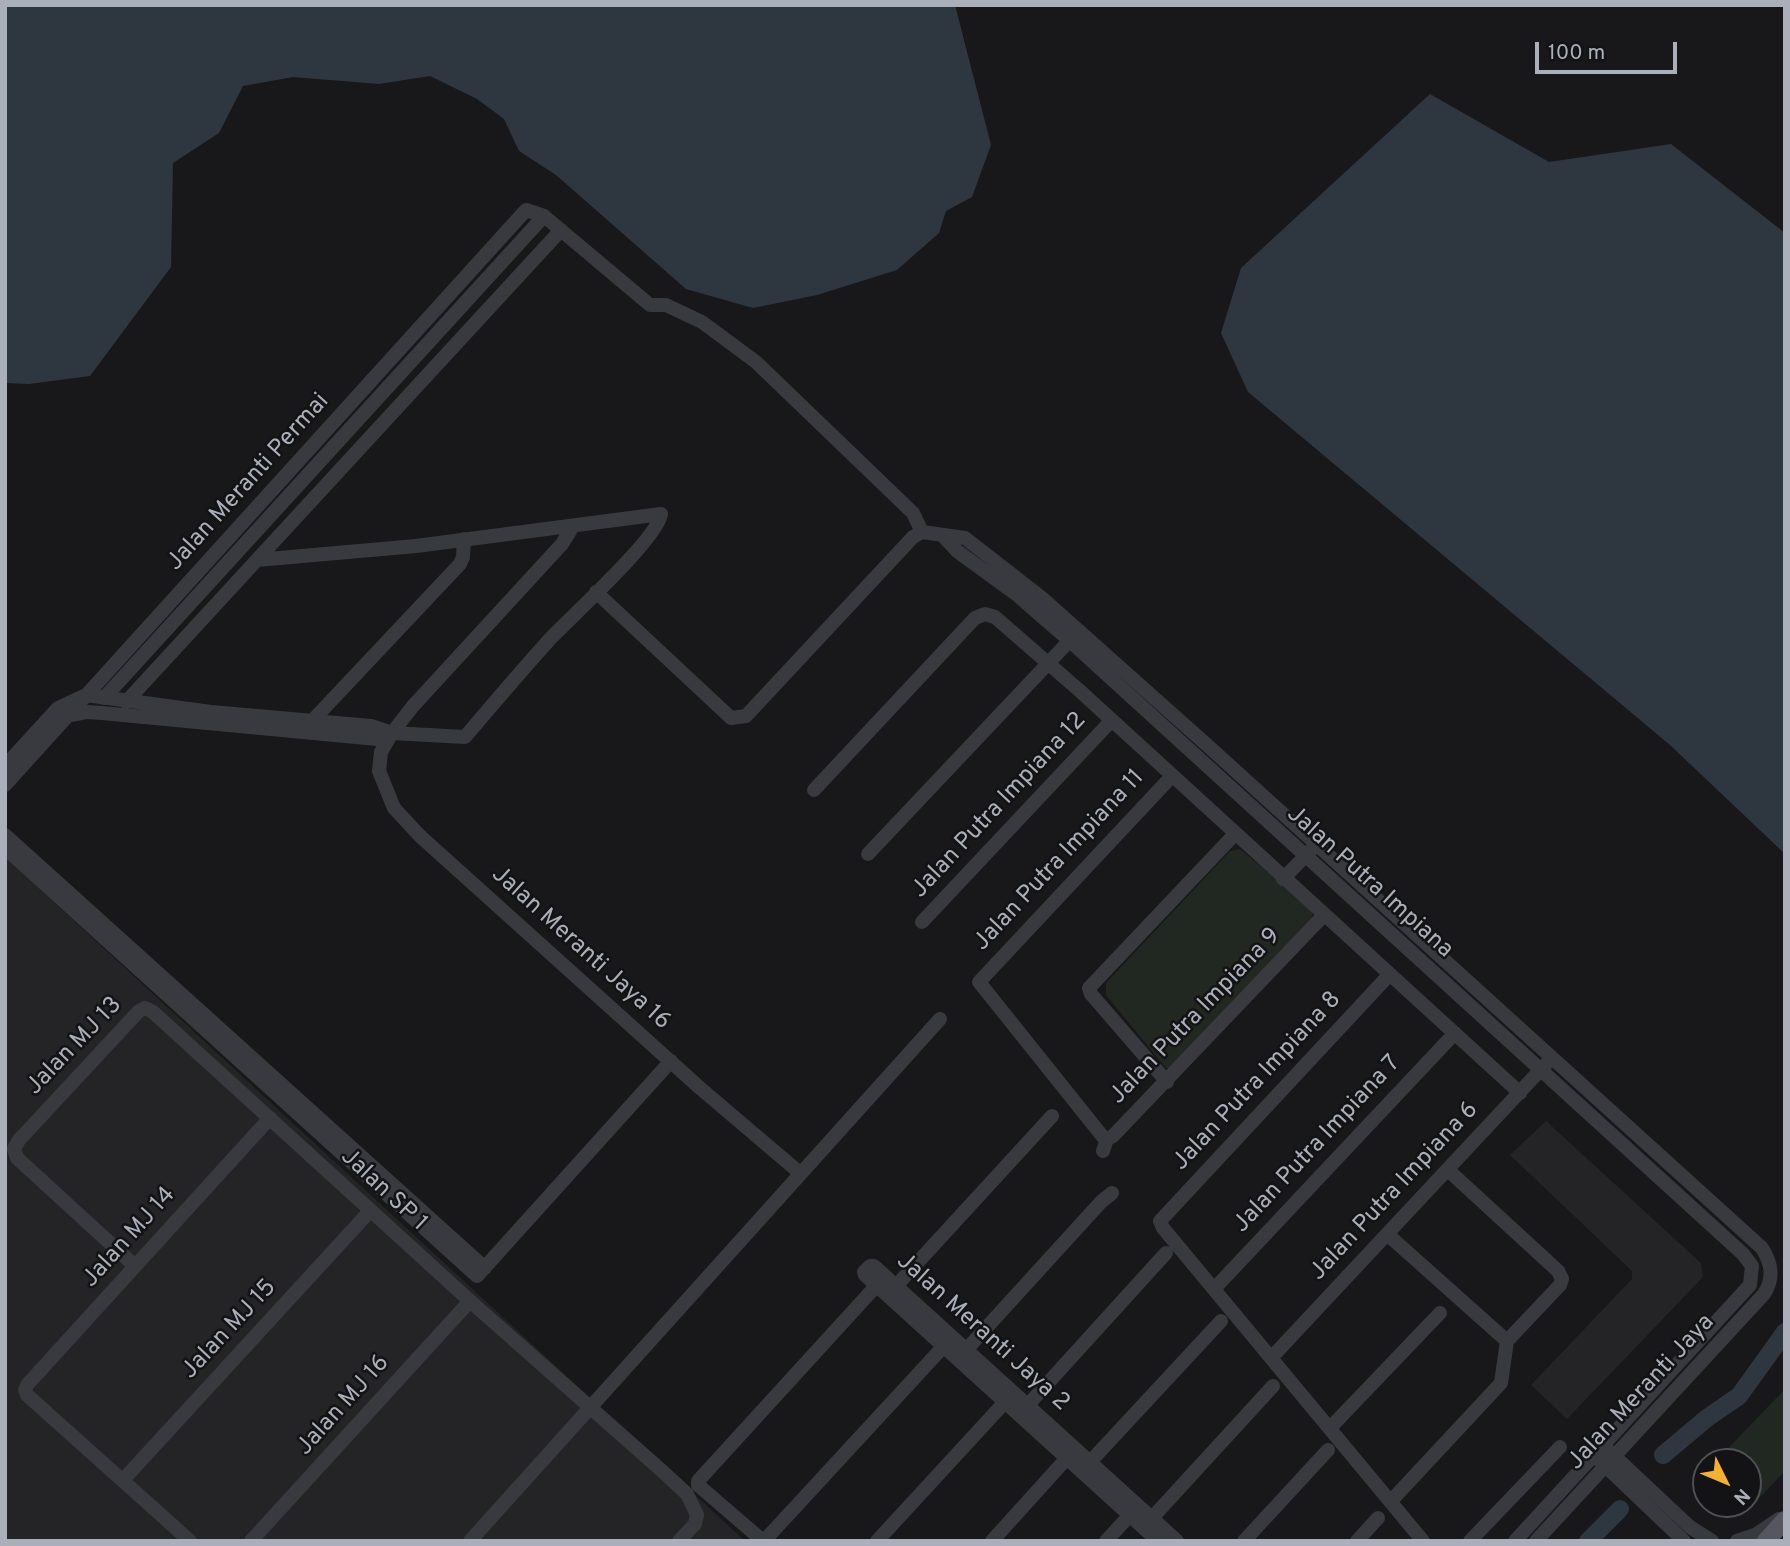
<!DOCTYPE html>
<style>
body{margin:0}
#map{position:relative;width:1790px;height:1546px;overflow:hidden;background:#18181a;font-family:Overpass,sans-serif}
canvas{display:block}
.frame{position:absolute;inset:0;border:7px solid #aaafba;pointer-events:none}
.north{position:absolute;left:1692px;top:1448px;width:70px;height:70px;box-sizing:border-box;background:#131315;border:2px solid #4f5157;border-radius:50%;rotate:133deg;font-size:19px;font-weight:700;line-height:28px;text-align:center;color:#aaafba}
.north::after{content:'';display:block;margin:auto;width:24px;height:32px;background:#f4b036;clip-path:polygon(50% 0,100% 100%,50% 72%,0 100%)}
.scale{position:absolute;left:1535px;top:42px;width:142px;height:32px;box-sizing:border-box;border:4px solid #aaafba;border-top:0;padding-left:9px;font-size:21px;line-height:24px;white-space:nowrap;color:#aaafba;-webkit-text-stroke:5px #131315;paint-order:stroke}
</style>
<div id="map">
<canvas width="1790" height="1546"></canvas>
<div class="frame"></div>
<div class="north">N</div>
<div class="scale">100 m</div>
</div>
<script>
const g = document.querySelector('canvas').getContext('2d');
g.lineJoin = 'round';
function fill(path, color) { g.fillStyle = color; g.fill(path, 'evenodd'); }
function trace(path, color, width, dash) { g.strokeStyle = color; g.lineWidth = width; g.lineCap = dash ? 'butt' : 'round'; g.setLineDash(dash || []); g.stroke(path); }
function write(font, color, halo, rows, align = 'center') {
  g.font = font + ' Overpass,sans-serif'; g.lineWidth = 5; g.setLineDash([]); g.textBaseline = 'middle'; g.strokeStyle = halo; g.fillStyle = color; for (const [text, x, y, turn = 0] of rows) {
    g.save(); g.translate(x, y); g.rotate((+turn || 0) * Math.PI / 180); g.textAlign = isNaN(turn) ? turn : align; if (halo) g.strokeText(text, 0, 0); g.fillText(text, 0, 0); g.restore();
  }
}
fill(new Path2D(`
 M5 857 745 1541H5Z
 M1546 1121 1701 1263 1703 1277 1567 1419 1531 1385 1632 1279V1271L1510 1155Z`), '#242427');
fill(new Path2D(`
 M1240 849 1313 910 1312 920 1172 1070 1166 1068 1106 995V983L1230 851Z
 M1785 1389V1471L1743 1515 1730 1504H1748V1462H1715Z`), '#202821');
fill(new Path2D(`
 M5 5H955L991 145 972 197 946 211 939 233 897 270 817 295 753 308 686 289 556 175 519 151 504 119 477 99 430 76 379 84 293 77 243 86 219 133 173 163 171 267 90 376 29 384 5 383Z
 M1430 94 1549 162 1671 144 1785 233V854L1670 745 1248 392 1221 333 1241 268Z`), '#2e373f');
trace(new Path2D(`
 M1663 1455 1707 1418 1739 1396 1785 1332
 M1588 1541 1620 1509`), '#2e373f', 18);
trace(new Path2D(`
 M573 526 562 544 413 706 392 733 381 752 379 771 394 808 420 836 700 1088 800 1173
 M943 536 957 551 1016 594 1070 641 1743 1254 1752 1266 1750 1285 1515 1541
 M596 592 731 718 746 716 913 537 922 532 965 538 1042 598 1207 745 1762 1248C1772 1264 1774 1278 1764 1294L1536 1541
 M104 698 544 216
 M126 702 561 230
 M70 715 87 712 102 713 377 739 392 733
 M313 720 460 564 463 557 464 539
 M5 766 58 708 86 695 211 712 371 726 392 733 465 737C493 704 521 671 550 639 571 617 659 537 661 514L416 546 257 560
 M5 785 526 210 544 216 650 305H666L702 322 756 362 913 513 922 532
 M814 790 975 618 985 614 995 617 1080 691 1520 1093
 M5 835 485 1268
 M5 848 477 1276 671 1061
 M868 854 1074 636
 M1283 879 1310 851
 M922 922 1111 721
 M1390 974 1160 1221 1163 1228 1423 1541
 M1167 1082 1091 994 1089 988 1234 835
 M1107 1139 1103 1137 979 982 1172 776
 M1103 1151 1107 1139 1113 1136 1324 915
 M1387 1234 1507 1341
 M135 1266 17 1158 14 1149 19 1140 139 1011 145 1008 153 1012 470 1301 661 1470 687 1494 697 1515 695 1524 679 1541
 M896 1286 1052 1116
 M1214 1289 1455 1033
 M966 1350 1101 1202 1112 1193
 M1272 1357 1546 1064
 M1027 1406 1166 1253
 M1330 1428 1440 1313
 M1608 1450 1690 1527 1712 1541
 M1599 1460 1684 1541
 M1090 1462 1221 1321
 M123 1480 370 1211
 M1391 1501 1501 1383 1507 1341 1560 1285 1562 1279 1558 1271 1448 1170
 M1152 1518 1273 1386
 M190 1541 27 1395 25 1390 27 1385 270 1118
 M251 1541 470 1301
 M470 1541 940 1019
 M763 1541 698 1485V1481L877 1285
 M764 1541 944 1346
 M877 1541 1005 1402
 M992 1541 1067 1458
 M1106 1541 1130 1515
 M1158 1541 865 1275 864 1272 870 1266H874L1177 1541
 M1244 1541 1328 1450
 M1357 1541 1378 1518
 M1470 1541 1560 1447
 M1737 1541 1755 1535 1779 1519`), '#393a3f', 14);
trace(new Path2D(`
 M1766 1541 1785 1520`), '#55575e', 18);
write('24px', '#aaafba', '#131315', [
 ["Jalan Meranti Permai",249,483,-48],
 ["Jalan Putra Impiana 12",1000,806,-47],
 ["Jalan Putra Impiana 11",1060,861,-47],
 ["Jalan Putra Impiana",1369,883,42],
 ["Jalan Meranti Jaya 16",580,949,42],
 ["Jalan Putra Impiana 9",1196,1017,-46],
 ["Jalan MJ 13",75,1047,-46],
 ["Jalan Putra Impiana 8",1258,1082,-47],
 ["Jalan Putra Impiana 7",1318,1145,-47],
 ["Jalan SP 1",383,1191,43],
 ["Jalan Putra Impiana 6",1395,1192,-47],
 ["Jalan MJ 14",130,1238,-48],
 ["Jalan MJ 15",230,1330,-47],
 ["Jalan Meranti Jaya 2",982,1333,42],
 ["Jalan Meranti Jaya",1642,1393,-47],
 ["Jalan MJ 16",344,1406,-48]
]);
</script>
